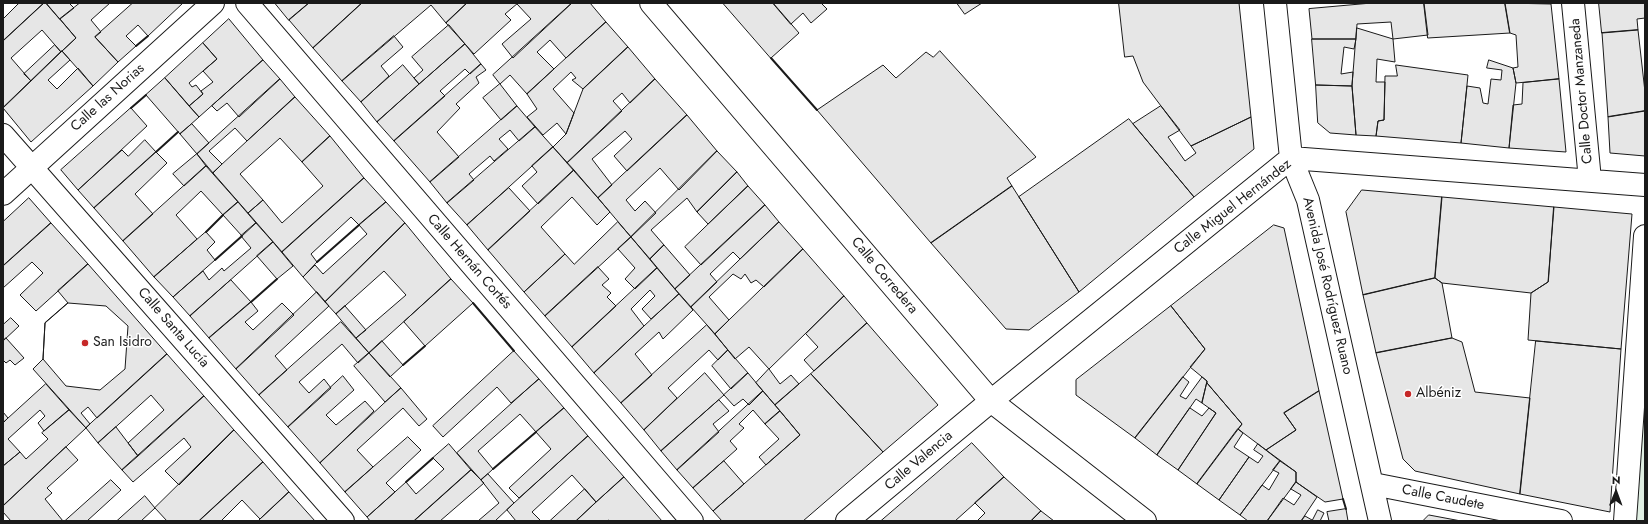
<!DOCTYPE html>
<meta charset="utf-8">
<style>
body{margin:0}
#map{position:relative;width:1648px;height:524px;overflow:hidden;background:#fff;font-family:Jost,sans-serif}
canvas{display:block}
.frame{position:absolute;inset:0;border:4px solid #1a1a1a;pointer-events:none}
.north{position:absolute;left:1596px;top:472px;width:40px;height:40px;-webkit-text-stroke:3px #fff;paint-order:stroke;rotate:1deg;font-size:11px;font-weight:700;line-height:16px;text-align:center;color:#1a1a1a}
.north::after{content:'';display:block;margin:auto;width:14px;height:18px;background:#1a1a1a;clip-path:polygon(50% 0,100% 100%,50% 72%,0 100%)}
</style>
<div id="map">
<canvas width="1648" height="524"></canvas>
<div class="frame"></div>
<div class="north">N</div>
</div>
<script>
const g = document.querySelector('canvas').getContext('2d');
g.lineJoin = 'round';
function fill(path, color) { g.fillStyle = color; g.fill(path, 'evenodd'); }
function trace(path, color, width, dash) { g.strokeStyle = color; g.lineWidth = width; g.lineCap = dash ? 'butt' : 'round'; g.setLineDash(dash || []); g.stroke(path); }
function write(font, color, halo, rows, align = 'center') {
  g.font = font + ' Jost,sans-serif'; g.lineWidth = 3; g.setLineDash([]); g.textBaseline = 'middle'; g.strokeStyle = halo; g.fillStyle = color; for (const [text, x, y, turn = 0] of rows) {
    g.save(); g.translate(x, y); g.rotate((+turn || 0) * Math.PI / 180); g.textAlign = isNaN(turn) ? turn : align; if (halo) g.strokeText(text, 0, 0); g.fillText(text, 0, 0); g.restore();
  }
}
const green = new Path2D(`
 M1645 236V521H1625Z`);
fill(green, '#e0efe3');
trace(green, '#6a6a6a', 1);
const building = new Path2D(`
 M17 3H44L3 41V19L18 4Z
 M44 3H46L76 38 61 52 42 30 11 58 31 81 3 108V41Z
 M46 3H69L74 8 60 19Z
 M80 3H110L91 20 101 32 95 37 118 62 93 86 62 51 76 38 60 19Z
 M133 3H183L148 36 138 25 126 36 136 46 118 62 95 37Z
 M275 3H309L289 20Z
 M309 3H362L313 48 289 20Z
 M362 3H467L446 23 431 5 342 81 313 48Z
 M467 3H518L505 14 511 20 474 54 446 23Z
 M518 3H572L513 58 502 44 531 19 517 4Z
 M572 3H590L606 22 566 58 550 40 537 52 554 69 527 94 510 75 500 84 493 75Z
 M723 3H773L799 33 771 58Z
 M773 3H821L827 9 811 23 803 13 791 24Z
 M957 3H982L965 14Z
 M1119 3H1239L1251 117 1191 146 1143 82 1133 56 1125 57Z
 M1372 3H1424L1428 35 1393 39 1391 22 1357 24 1356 39H1312L1309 9Z
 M1424 3H1505L1510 33 1428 38Z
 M1505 3 1551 4 1559 79 1516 83 1513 68 1518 67 1516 35 1510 33Z
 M1599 3H1645V18L1637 19 1638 30 1602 33Z
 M229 19 263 60 199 117 189 106 203 94 201 91 213 82 203 71 217 59 203 43Z
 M606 22 628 47 583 89 572 80 576 78 571 72 553 89 574 113 566 134 557 123 543 135 527 117 537 109 527 94Z
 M449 25 465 44 419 84 414 78 423 70 412 57Z
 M1357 28 1393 39 1395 62 1377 59 1376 82H1385L1384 120 1378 121 1376 136 1356 135 1352 86Z
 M1638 30 1645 92V111L1608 117 1602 33Z
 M394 36 403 47 381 66 389 76 361 102 342 81Z
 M1312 39H1356L1354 49 1344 47 1341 74 1353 72 1352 86 1316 85Z
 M203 43 217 59 189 83 192 87 196 85 203 94 189 106 165 78Z
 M465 44 481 64 470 74 465 69 440 91 445 96 394 141 377 122Z
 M55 45 61 52 31 81 24 74Z
 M628 47 655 79 630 103 622 93 613 101 622 111 567 163 553 147 566 134 583 89Z
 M62 51 70 60 48 80 57 89 78 68 93 86 31 142 3 108Z
 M940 51 1036 157 1007 178 1012 186 931 243 817 110 883 65 896 78 926 52 933 57Z
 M263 60 280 79 239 117 227 103 217 111 212 106Z
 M1489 60 1513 68 1516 83 1509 148 1461 143 1467 86 1480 88 1483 103 1488 104 1491 79 1501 80 1502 70 1487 68Z
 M481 64 486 70 476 77 479 83 456 104 460 108 437 132 459 157 430 182 394 141Z
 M403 65 419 84 377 122 361 102Z
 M1396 65 1468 75 1461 143 1376 136 1378 121 1384 120 1385 76H1397Z
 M165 78 199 117 180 134 146 95Z
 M280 79 295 97 247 141 235 128 209 151 222 164 213 173 197 154Z
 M655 79 687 115 627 171 614 156 632 139 625 131 592 159 612 185 598 198 567 163Z
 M1559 79 1566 152 1509 148 1513 105 1522 104 1523 83Z
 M500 84 517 106 501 120 483 98Z
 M1316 85 1352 86 1356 135 1330 133 1318 123Z
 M295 97 330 136 302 162 280 138 240 174 263 200 248 213 213 173Z
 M517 106 535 127 519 141 510 130 499 139 508 149 494 161 490 156 469 174 474 180 447 203 430 182Z
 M1161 106 1180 130 1168 137 1185 161 1196 153 1191 146 1251 117 1254 149 1194 197 1133 124Z
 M131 108 147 126 78 190 61 170Z
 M1645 111V156L1610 153 1608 117Z
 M687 115 717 151 679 190 660 168 626 200 635 211 645 201 656 213 631 237 598 198Z
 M1129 119 1194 197 1079 292 1019 197Z
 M192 124 209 143 197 154 180 134Z
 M535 127 553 147 467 225 447 203Z
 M330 136 364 178 282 252 248 213 263 200 282 223 323 186 302 162Z
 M145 140 156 152 94 208 78 190 122 150 128 156Z
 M553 147 574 170 538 204 522 186 537 172 532 166Z
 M717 151 737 172 697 212 687 198 651 230 664 245 650 259 631 237Z
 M156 152 167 163 135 194 153 214 123 241 94 208Z
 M197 154 206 166 184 186 173 174Z
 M206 166 238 202 223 215 201 191 176 215 197 239 154 277 123 241Z
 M574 170 610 212 597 225 572 197 541 227 565 254 524 292 488 250Z
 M737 172 748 186 708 224 697 212Z
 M364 178 386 202 359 225 351 217 311 254 317 262 303 277 282 252Z
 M748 186 765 205 701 265 685 247Z
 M1012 186 1079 292 1029 330 1006 329 931 243Z
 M509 188 530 211 488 250 467 225Z
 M1362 190 1442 197 1435 278 1363 295 1346 212Z
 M1442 197 1554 207 1548 282 1531 293 1442 283 1435 278Z
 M29 198 51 223 3 266V222Z
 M238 202 256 223 242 236 223 215Z
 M386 202 405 223 325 302 303 277 315 265 323 274 367 234 359 225Z
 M765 205 779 222 740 259 733 252 710 274 717 282 691 307 675 289Z
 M1554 207 1632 214 1621 349 1528 340 1531 293 1548 282Z
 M618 222 631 237 545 316 524 292 565 254 574 264Z
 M779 222 803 249 764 287 756 280 751 283 745 274 741 279 733 274 709 297 729 320 715 334 691 307Z
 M51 223 88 264 36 311 20 295 43 273 32 262 3 288V266Z
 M256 223 273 242 190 316 173 297 203 271 209 280 222 268 224 271 251 248 241 236Z
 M405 223 451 279 369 353 356 338 406 295 384 271 336 314 325 302Z
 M1274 225 1284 228 1319 391 1284 413 1296 430 1266 450 1238 429 1242 424 1207 383V381L1190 367 1205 349 1171 306Z
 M206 232 215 242 207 250 215 260 173 297 154 277Z
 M631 237 657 268 635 289 625 279 635 268 618 249Z
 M273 242 293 266 277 279 257 256Z
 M664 245 690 275 675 289 650 259Z
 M803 249 844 296 769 369 749 347 735 359 715 334Z
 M88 264 167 354 97 418 88 407 81 413 90 424 86 428 33 369 43 359 45 323 68 303 58 291Z
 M598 267 609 279 602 285 611 293 607 297 616 306 572 347 545 316Z
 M657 268 679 294 651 319 642 309 655 296 650 290 631 309 644 326 594 373 572 347Z
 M1435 278 1442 283 1452 338 1376 353 1363 295Z
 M451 279 473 303 425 346 404 322Z
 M231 280 251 302 209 338 190 316Z
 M317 292 329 306 275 356 287 370 259 395 236 369Z
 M679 294 693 310 663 339 659 332 635 354 652 375 621 403 594 373Z
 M844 296 867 323 814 371 804 360 818 347 806 334Z
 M251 302 258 311 245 322 253 330 282 303 294 315 236 369 209 338Z
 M68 303 106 306 128 326 125 369 100 390 66 386 43 359 45 323Z
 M345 306 366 330 356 338 336 314Z
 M1171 306 1205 349 1135 438 1076 395V380Z
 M11 318 19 326 3 341V325Z
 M341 322 369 353 358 363 342 344 299 382 309 393 324 379 331 388 288 427 259 395Z
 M867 323 938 405 883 452 811 374Z
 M707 325 728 350 718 360 709 350 668 388 677 398 644 430 621 403Z
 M6 338 24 358 15 365 10 360 6 363 3 360V341Z
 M1452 338 1462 342 1475 392 1530 398 1520 494 1415 471 1403 459 1376 353Z
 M382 341 403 365 390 377 369 353Z
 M1536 341 1621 349 1610 512 1520 494Z
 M728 350 748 373 731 389 712 366Z
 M514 351 539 379 511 403 497 387 443 437 433 426Z
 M369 353 401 388 385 402 354 366Z
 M167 354 204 396 138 456 128 443 164 410 151 395 98 443 86 428Z
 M769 369 780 384 791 375 799 384 775 405 756 383Z
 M705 373 724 395 661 451 644 430Z
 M748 373 763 391 749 405 743 399 734 406 724 395Z
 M811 374 883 452 803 521H722L713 511 800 435 775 405Z
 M343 376 354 390 326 415 336 425 365 401 374 411 320 463 288 427Z
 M1183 377 1189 382 1180 396 1186 399 1202 377 1207 381 1202 403 1196 399 1157 455 1135 438Z
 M539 379 564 408 536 432 520 414 478 451 493 469 481 480 457 453Z
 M1207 383 1242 424 1197 484 1178 470 1216 413 1202 403Z
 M46 384 69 410 44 431 38 423 45 416 40 410 8 439 20 452 3 466V423Z
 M401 388 427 419 419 426 403 408 357 450 373 467 345 492 320 463Z
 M763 391 780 411 765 424 753 410 739 424 744 428 730 441 737 449 693 488 677 470Z
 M1319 391 1343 499 1325 502 1296 482V472L1266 450 1296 430 1284 413Z
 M204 396 234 430 179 485 165 471 191 447 184 438 133 482 122 470Z
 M719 400 729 411 713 424 719 432 677 470 661 451Z
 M564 408 588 436 519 498 509 488 551 449 536 432Z
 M1190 408 1202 416 1209 408 1216 413 1178 470 1157 455Z
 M69 410 86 428 3 506V466L20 452 26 459 48 439 42 433Z
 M780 411 800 435 766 465 759 457 779 439 765 424Z
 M3 412 8 418 3 423Z
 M116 427 138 456 122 470 98 443Z
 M1238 429 1243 433 1234 447 1249 457 1219 500 1197 484Z
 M234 430 263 462 199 521H167L155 508Z
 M588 436 624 477 596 502 572 475 532 512 541 521H516L507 510Z
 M408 437 421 450 386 483 395 492 367 517 345 492Z
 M972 443 1004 477 955 521H881Z
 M449 444 471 470 414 521H370L367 517 406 482 416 494 444 469 433 458Z
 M1258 444 1280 461 1240 515 1219 500 1249 457 1258 463 1263 456 1254 450Z
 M66 447 78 460 47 488 52 493 45 499 63 521H11L3 512V506Z
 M724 461 744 484 713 511 693 488Z
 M1280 461 1296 472V482L1267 521H1248L1240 515 1262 485 1269 490 1279 473 1273 470Z
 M263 462 289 492 260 519 242 500 221 521H199Z
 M471 470 484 483 440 521H414Z
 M488 474 514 503 495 521H478L499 503 481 480Z
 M624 477 662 521H610L609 520 607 521H576Z
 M1004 477 1041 511 1031 521H977L985 513 975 503Z
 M111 480 121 490 87 521H65Z
 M1296 482 1317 497 1301 521H1267L1283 498 1294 505 1301 495 1291 489Z
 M585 489 596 502 576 521H550Z
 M289 492 315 521H258L260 519Z
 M145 496 155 508 141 521H117Z
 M1346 509 1348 521H1329L1327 512Z
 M1318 510 1324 513 1320 521H1301L1305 516 1312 520Z
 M1041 511 1054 521H1031Z
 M1429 515 1461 521H1423Z`);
fill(building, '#e6e6e6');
trace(building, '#1a1a1a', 1);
const street = new Path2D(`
 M247 3 692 521
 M651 3 991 401 1145 521
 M1275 3 1291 158 1308 200 1380 521
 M1573 3 1590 180
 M3 135 343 521
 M3 194 213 3
 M1373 484 1561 521
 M847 521 991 401 1291 158 1645 185
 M1625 521 1645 236`);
trace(street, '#1a1a1a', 24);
trace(street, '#fff', 22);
trace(new Path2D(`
 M136 46 148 36
 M771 58 817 110
 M131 108 146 95
 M156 152 178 132
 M206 232 223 215
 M215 260 242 236
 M317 262 359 225
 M251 302 277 279
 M473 303 514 351
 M403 365 425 346
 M493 469 536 432
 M406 482 433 458
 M1343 499 1346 509`), '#1a1a1a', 2);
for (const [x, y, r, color] of [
 [85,343,4,"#c62828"],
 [1408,394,4,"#c62828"]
]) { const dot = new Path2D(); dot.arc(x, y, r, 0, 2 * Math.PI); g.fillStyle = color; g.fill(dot); trace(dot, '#fff', 1.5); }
write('14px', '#1a1a1a', '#fff', [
 ["Calle Doctor Manzaneda",1582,91,-95],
 ["Calle las Norias",108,98,-42],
 ["Calle Miguel Hernández",1233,207,-38],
 ["Calle Hernán Cortés",469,262,49],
 ["Calle Corredera",884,276,50],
 ["Avenida José Rodríguez Ruano",1327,286,77],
 ["Calle Santa Lucía",173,328,49],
 ["Calle Valencia",919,461,-40],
 ["Calle Caudete",1443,498,11]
]);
write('14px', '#1a1a1a', '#fff', [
 ["San Isidro",93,343],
 ["Albéniz",1416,394]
], 'left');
</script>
